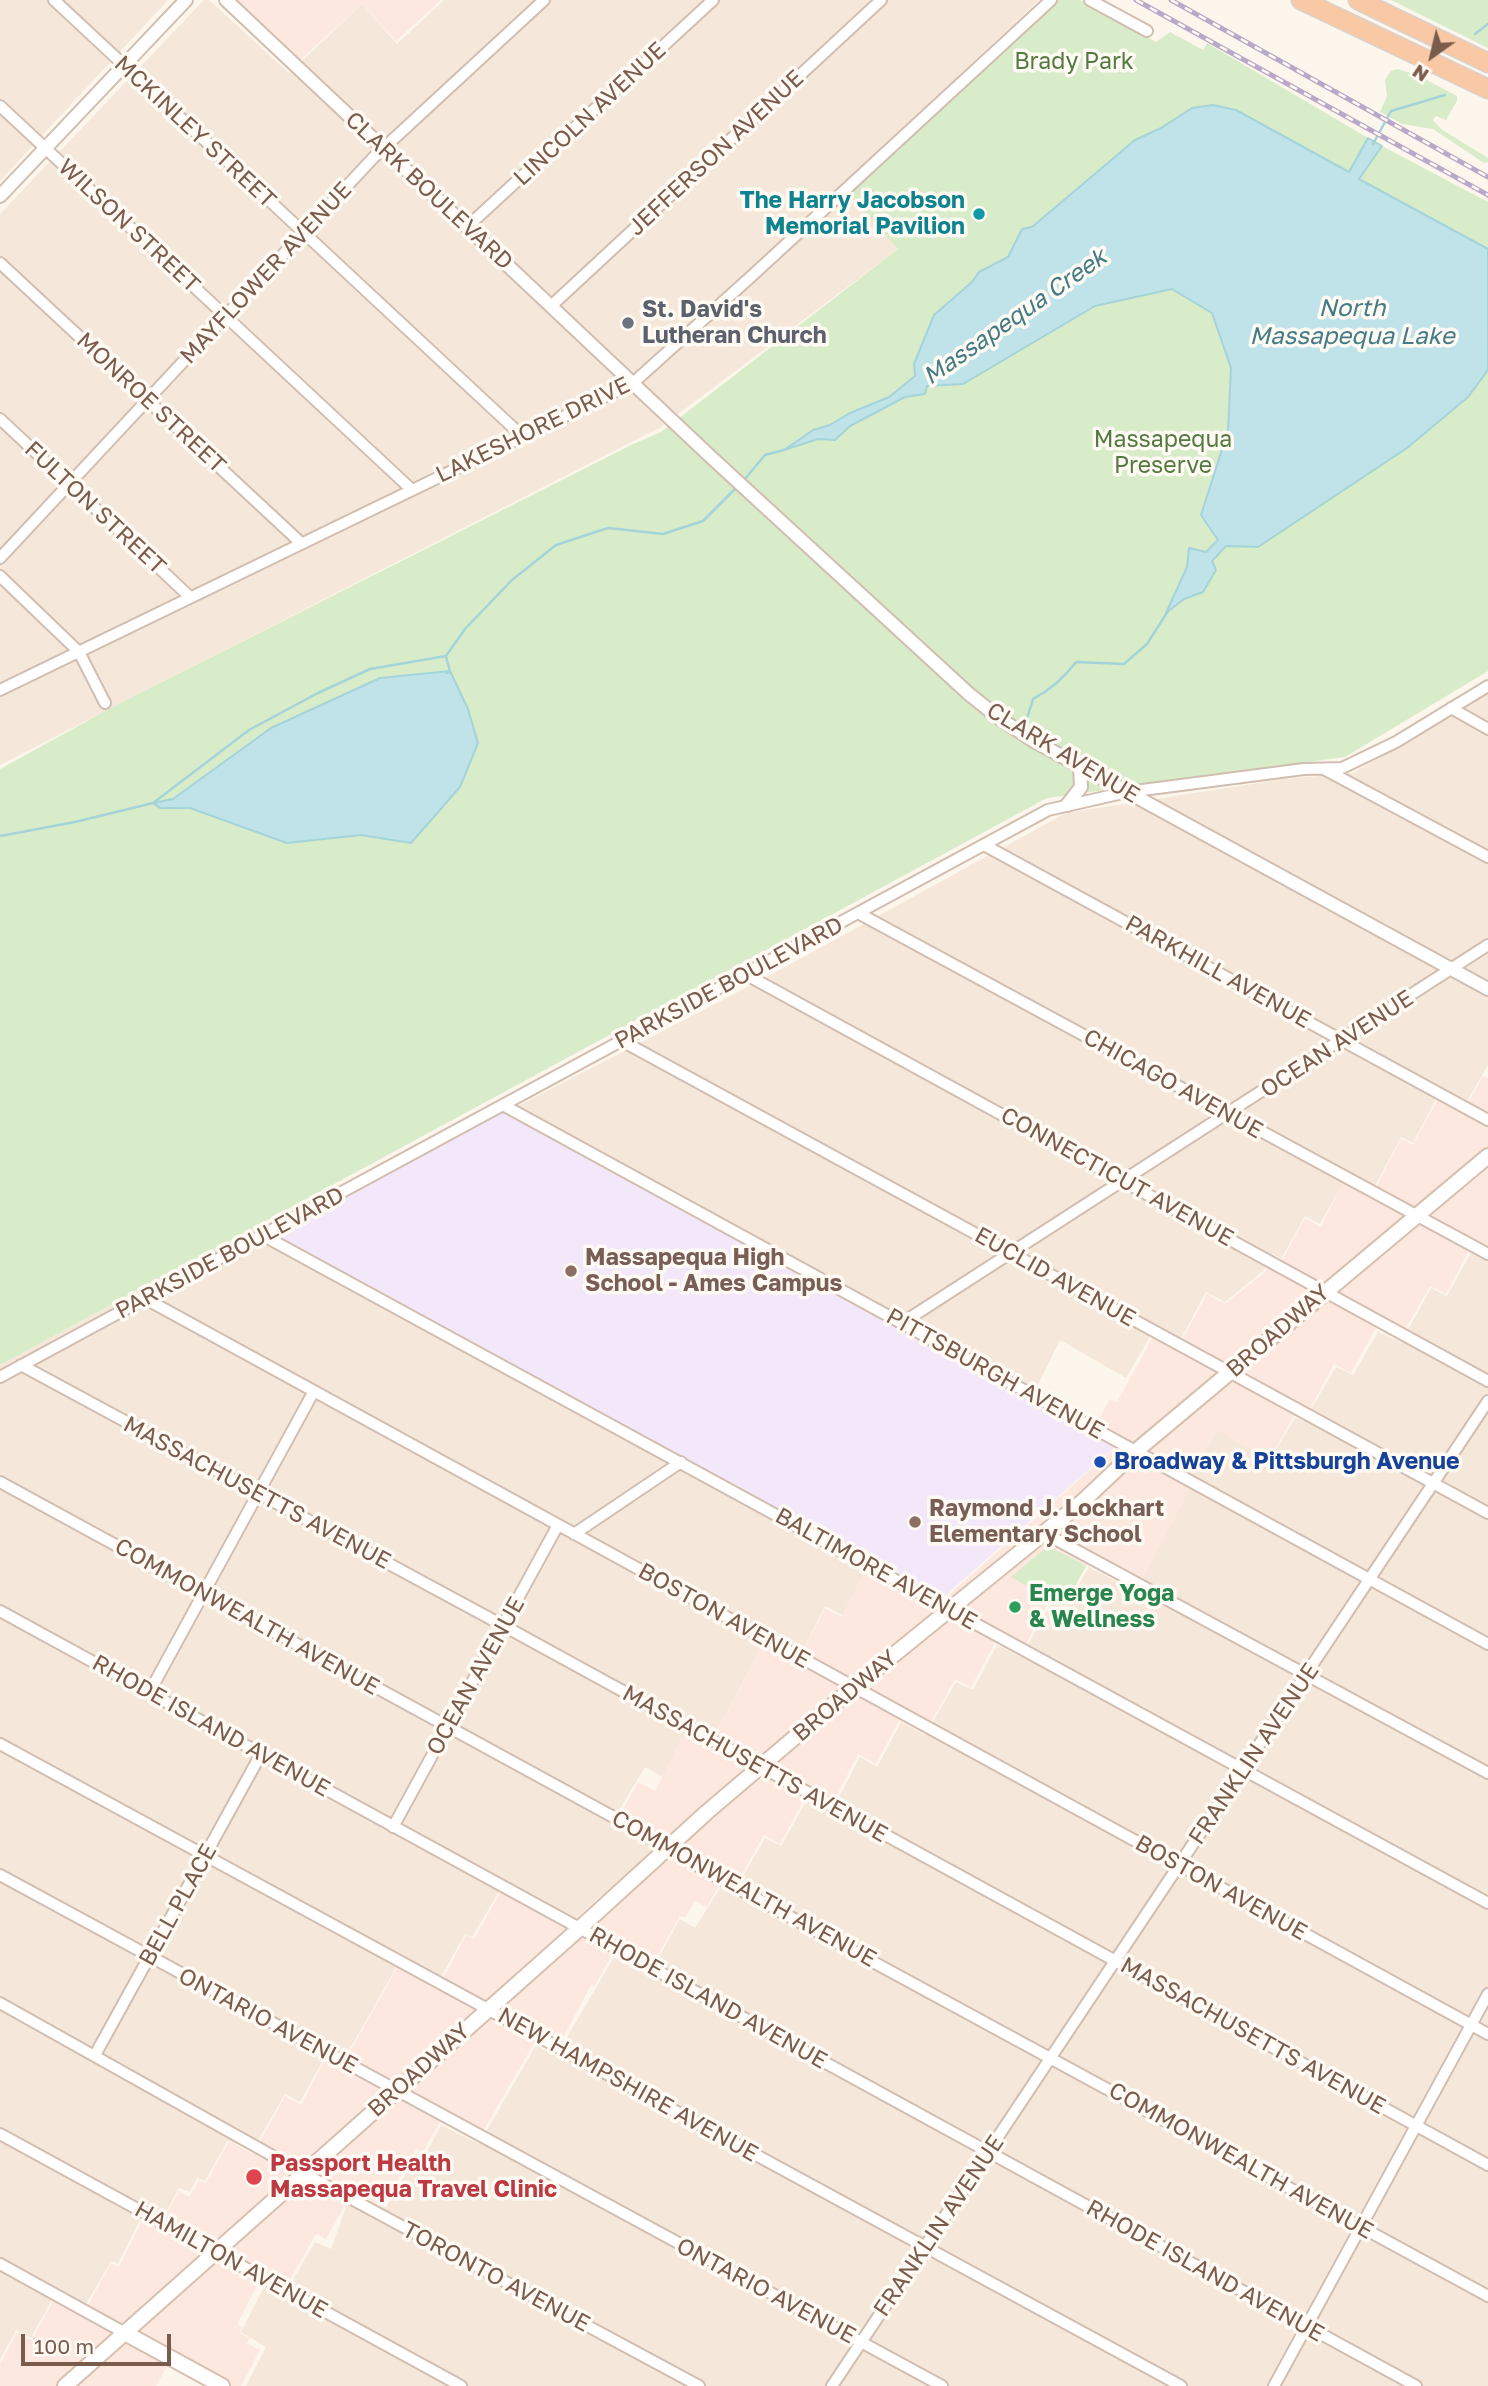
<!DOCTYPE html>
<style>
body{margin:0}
#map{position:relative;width:1488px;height:2386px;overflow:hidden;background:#fdf6ec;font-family:"Golos Text",sans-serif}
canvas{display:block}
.north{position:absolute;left:1397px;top:21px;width:70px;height:70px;-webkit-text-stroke:5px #fffaf3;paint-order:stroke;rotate:214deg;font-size:19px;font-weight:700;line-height:28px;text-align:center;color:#7a5c4d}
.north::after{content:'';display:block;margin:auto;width:24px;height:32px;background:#7a5c4d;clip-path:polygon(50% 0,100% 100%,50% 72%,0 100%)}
.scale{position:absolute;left:21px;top:2334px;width:150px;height:32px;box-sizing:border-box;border:4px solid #7a5c4d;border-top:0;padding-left:9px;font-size:21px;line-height:24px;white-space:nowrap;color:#7a5c4d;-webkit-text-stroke:5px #fffaf3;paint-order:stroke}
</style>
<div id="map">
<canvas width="1488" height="2386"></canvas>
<div class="north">N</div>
<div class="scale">100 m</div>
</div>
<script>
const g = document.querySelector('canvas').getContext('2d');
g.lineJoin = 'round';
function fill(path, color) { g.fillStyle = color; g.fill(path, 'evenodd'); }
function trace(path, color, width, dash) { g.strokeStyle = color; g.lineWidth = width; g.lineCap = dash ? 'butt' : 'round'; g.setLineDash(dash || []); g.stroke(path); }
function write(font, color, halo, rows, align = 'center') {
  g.font = font + ' "Golos Text",sans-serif'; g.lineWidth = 7; g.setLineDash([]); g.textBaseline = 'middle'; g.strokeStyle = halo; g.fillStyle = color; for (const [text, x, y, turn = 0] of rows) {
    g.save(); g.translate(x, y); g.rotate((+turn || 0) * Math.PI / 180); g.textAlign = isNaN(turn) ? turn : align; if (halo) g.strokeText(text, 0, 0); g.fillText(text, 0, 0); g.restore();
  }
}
fill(new Path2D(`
 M0 0H168L0 181Z
 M204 0H209L289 73 362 4 397 44 444 0H1039L843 185 898 249 661 427 0 765V214Z
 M1488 694V1065L1462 1110 1437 1097 1413 1143 1401 1137 1373 1190 1347 1176 1320 1224 1305 1216 1281 1259 1273 1254 1263 1271 1225 1302 1206 1292 1177 1346 1152 1333 1126 1378 1060 1340 1036 1389 518 1106 767 977 1066 813 1284 779 1353 773Z
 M260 1224 867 1568 844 1616 825 1606 801 1655 767 1636 709 1746 667 1779 645 1767 612 1822 657 1846 566 1927 500 1890 472 1937 465 1934 436 1986 398 1964 342 2063 326 2055 300 2102 285 2094 252 2151 228 2140 205 2181 197 2178 190 2192 179 2188 160 2224 142 2216 118 2264 111 2261 81 2313 53 2298 31 2338 16 2330 0 2360V1365Z
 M1471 1253 1488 1262V2386H246L266 2347 241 2332 264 2287 283 2297 315 2242 331 2249 347 2204 386 2207 413 2162 420 2165 441 2125 479 2144 536 2045 556 2056 614 1957 649 1975 680 1919 695 1928 722 1885 735 1890 765 1838 781 1846 807 1800 831 1812 860 1757 877 1767 901 1722 925 1735 956 1682 973 1690 997 1645 1021 1657 1052 1602 1065 1608 1089 1567 1131 1589 1138 1572 1217 1428 1270 1460 1295 1418 1304 1421 1336 1367 1353 1375 1378 1332 1401 1342 1431 1288 1447 1296Z`), '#f5e8da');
fill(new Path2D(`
 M236 0H441L396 41 362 4 299 61Z
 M1483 1076 1488 1078V1254L1471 1246 1446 1294 1430 1286 1405 1330 1381 1319 1351 1373 1334 1364 1305 1418 1295 1413 1270 1460 1216 1430 1187 1482 1192 1485 1138 1587 1089 1561 1064 1606 1050 1599 1021 1654 996 1641 971 1687 955 1679 926 1731 901 1717 876 1764 858 1754 830 1809 806 1796 780 1844 764 1835 735 1887 722 1879 707 1907 695 1901 685 1918 680 1916 649 1971 613 1953 594 1987 591 1985 556 2051 536 2040 482 2133 441 2120 423 2152 416 2149 381 2209 351 2194 326 2239 316 2234 282 2294 259 2282 237 2325 242 2327 239 2333 250 2338 247 2343 260 2350 241 2386H207L168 2364 156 2386H0V2364L17 2332 32 2340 53 2301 82 2316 111 2263 119 2267 144 2217 160 2226 179 2191 189 2197 199 2180 206 2183 229 2141 253 2154 285 2096 301 2105 327 2056 343 2064 398 1966 438 1988 466 1935 474 1939 501 1891 567 1927 656 1847 616 1823 622 1811 638 1782 655 1791 686 1730 711 1743 765 1640 799 1660 825 1608 841 1617 867 1568 942 1601 1118 1445 1093 1430 1110 1399 1117 1402 1154 1335 1178 1347 1207 1294 1225 1304 1265 1272 1272 1257 1281 1262 1305 1218 1321 1227 1345 1178 1373 1193 1401 1139 1413 1145 1438 1099 1463 1112Z`), '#fde8e0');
fill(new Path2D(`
 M503 1108 865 1306 1115 1447 942 1598 278 1236Z`), '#f3e8fa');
fill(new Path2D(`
 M1056 0H1080L1156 42 1170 32 1203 50 1207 43 1368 138 1367 140 1381 148 1382 146 1488 202V671L1345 757 1047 798 0 1365V769L109 709 631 445 661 432 898 249 847 192Z
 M1391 0H1488V48Z
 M1398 69 1419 76 1457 96V101L1446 120 1436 116 1433 120 1441 129 1488 158V162L1484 163 1433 129 1402 124 1380 112 1387 96 1385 80 1391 71Z
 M1048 1546 1086 1566 1064 1606 1011 1577Z`), '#d8ecc9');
const water = new Path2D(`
 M1213 105 1236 110 1349 172 1368 138 1382 146 1359 179 1488 249V370L1468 397 1407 448 1258 547 1226 546 1212 561 1216 570 1203 592 1184 599 1166 613 1187 567 1189 548 1206 552 1218 540 1201 515 1228 431 1231 368 1212 313 1172 289 1095 306 963 384 927 386 925 394 905 397 850 426 835 440 818 439 784 450 813 430 830 425 850 413 889 397 915 376 914 364 934 315 972 282 979 272 1008 257 1022 229 1032 227 1135 140 1161 128 1192 108Z
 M450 671 468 709 478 743 460 787 411 843 361 835 287 843 190 808H160L153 803 173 799 271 728 380 678Z`);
fill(water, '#bfe3e8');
trace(water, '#a5d3da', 2);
trace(new Path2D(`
 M1475 34 1488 24
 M1373 144 1391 111 1445 95
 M744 480 765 455 784 450
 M446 657 450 671 447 673
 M1025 725 1033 699C1052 689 1064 678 1076 662L1124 664 1147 644 1168 611
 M0 836 75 822 153 803 249 730 318 693 370 669 446 656 465 629 512 580 556 545 608 528 663 534 703 521 737 487`), '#a5d3da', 2.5);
const minor = new Path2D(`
 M54 0 521 435
 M1090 0 1147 31
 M0 106 411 489
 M467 227 713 0
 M0 263 301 543
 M551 306 881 0
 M0 419 190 597
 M0 558 374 157 544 0
 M0 576 79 652 105 703
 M0 690 633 383 755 273 1051 0
 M1451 708 1488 729
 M1324 769 1488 857
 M984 845 1488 1120
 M858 913 1488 1254
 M745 974 1488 1381
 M622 1041 1488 1513
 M503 1105 1488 1644
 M264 1236 1488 1903
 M144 1298 1488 2034
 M902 1323 1488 945
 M21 1365 504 1626 1488 2165
 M0 1377 1048 810 1127 792 1304 769 1342 768 1396 742 1488 686
 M0 1482 628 1825 715 1876 1488 2296
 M1044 1533 1488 1773
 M574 1534 681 1462
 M0 1611 1416 2386
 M149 1693 314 1391
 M0 1744 1181 2386
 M393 1827 558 1525
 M0 1875 942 2386
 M0 2003 305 2174 699 2386
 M95 2055 261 1754
 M0 2134 461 2386
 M0 2264 125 2333
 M832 2386 1488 1401
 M1274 2386 1488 1994`);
const tertiary = new Path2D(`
 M226 0 712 458 969 694 999 718 1034 741 1488 989
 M0 196 186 0
 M1067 805 1081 787 1080 766`);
const secondary = new Path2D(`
 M125 2333 222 2386
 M65 2386 580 1928 707 1812 854 1687 1082 1502 1136 1451 1488 1156`);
const trunk = new Path2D(`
 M1301 0 1488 89
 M1358 0 1488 63`);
trace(minor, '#d1beb0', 14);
trace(tertiary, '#d1beb0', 16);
trace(secondary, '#d6c0b0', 18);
trace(trunk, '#dad1cd', 21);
trace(minor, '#fff', 10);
trace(tertiary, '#fff', 12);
trace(secondary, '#fff', 14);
trace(trunk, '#f9c8a4', 18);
const rail = new Path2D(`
 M1136 0 1488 195
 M1171 0 1488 177`);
trace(rail, '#b9a8c9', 5);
trace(rail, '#fffaf3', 2.5, [8]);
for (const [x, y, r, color] of [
 [979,214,7,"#0f9aa8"],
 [628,323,7,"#6b7280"],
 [571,1271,7,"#8d6e63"],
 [1100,1462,7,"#1a4fb4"],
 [915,1522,7,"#8d6e63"],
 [1015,1607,7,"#2e9e5b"],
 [254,2177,9,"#e0444e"]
]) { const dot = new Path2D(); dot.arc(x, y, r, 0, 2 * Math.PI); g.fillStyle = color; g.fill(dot); trace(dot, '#fffaf3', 2.5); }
write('23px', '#537a41', '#fffaf3', [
 ["Brady Park",1074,62],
 ["Massapequa",1163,440],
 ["Preserve",1163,466]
]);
write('23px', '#7a5c4d', '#fffaf3', [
 ["LINCOLN AVENUE",590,114,-43],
 ["MCKINLEY STREET",195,132,43],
 ["JEFFERSON AVENUE",716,153,-43],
 ["CLARK BOULEVARD",429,191,43],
 ["WILSON STREET",129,226,43],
 ["MAYFLOWER AVENUE",266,273,-47],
 ["MONROE STREET",151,403,43],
 ["LAKESHORE DRIVE",533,430,-26],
 ["FULTON STREET",95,508,43],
 ["CLARK AVENUE",1063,753,31],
 ["PARKHILL AVENUE",1218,972,29],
 ["PARKSIDE BOULEVARD",729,983,-28],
 ["OCEAN AVENUE",1337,1044,-33],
 ["CHICAGO AVENUE",1173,1084,29],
 ["CONNECTICUT AVENUE",1117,1177,29],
 ["PARKSIDE BOULEVARD",230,1253,-28],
 ["EUCLID AVENUE",1055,1277,29],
 ["BROADWAY",1278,1331,-41],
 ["PITTSBURGH AVENUE",995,1374,29],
 ["MASSACHUSETTS AVENUE",257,1493,28],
 ["BALTIMORE AVENUE",876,1569,29],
 ["BOSTON AVENUE",724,1616,29],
 ["COMMONWEALTH AVENUE",247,1617,29],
 ["OCEAN AVENUE",476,1676,-61],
 ["BROADWAY",845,1696,-40],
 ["RHODE ISLAND AVENUE",211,1726,29],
 ["FRANKLIN AVENUE",1254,1754,-56],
 ["MASSACHUSETTS AVENUE",755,1764,29],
 ["BOSTON AVENUE",1221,1888,29],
 ["COMMONWEALTH AVENUE",744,1889,29],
 ["BELL PLACE",178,1905,-61],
 ["RHODE ISLAND AVENUE",708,1998,29],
 ["ONTARIO AVENUE",268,2021,28],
 ["MASSACHUSETTS AVENUE",1253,2036,29],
 ["BROADWAY",419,2070,-42],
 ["NEW HAMPSHIRE AVENUE",628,2085,29],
 ["COMMONWEALTH AVENUE",1241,2161,29],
 ["FRANKLIN AVENUE",939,2226,-56],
 ["HAMILTON AVENUE",231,2260,29],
 ["RHODE ISLAND AVENUE",1205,2271,29],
 ["TORONTO AVENUE",496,2277,28],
 ["ONTARIO AVENUE",766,2291,28]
]);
write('bold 23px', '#0d838f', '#fffaf3', [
 ["The Harry Jacobson",965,201],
 ["Memorial Pavilion",965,227]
], 'right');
write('bold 23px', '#5b616d', '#fffaf3', [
 ["St. David's",642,310],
 ["Lutheran Church",642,336]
], 'left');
write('bold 23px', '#785e54', '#fffaf3', [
 ["Massapequa High",585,1258],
 ["School - Ames Campus",585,1284],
 ["Raymond J. Lockhart",929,1509],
 ["Elementary School",929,1535]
], 'left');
write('bold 23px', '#164399', '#fffaf3', [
 ["Broadway & Pittsburgh Avenue",1114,1462]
], 'left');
write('bold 23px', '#27864d', '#fffaf3', [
 ["Emerge Yoga",1029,1594],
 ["& Wellness",1029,1620]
], 'left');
write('bold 23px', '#be3a42', '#fffaf3', [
 ["Passport Health",270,2164],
 ["Massapequa Travel Clinic",270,2190]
], 'left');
write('italic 24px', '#437c86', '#fffaf3', [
 ["North",1352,308],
 ["Massapequa Lake",1352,336],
 ["Massapequa Creek",1015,317,-35]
]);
</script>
